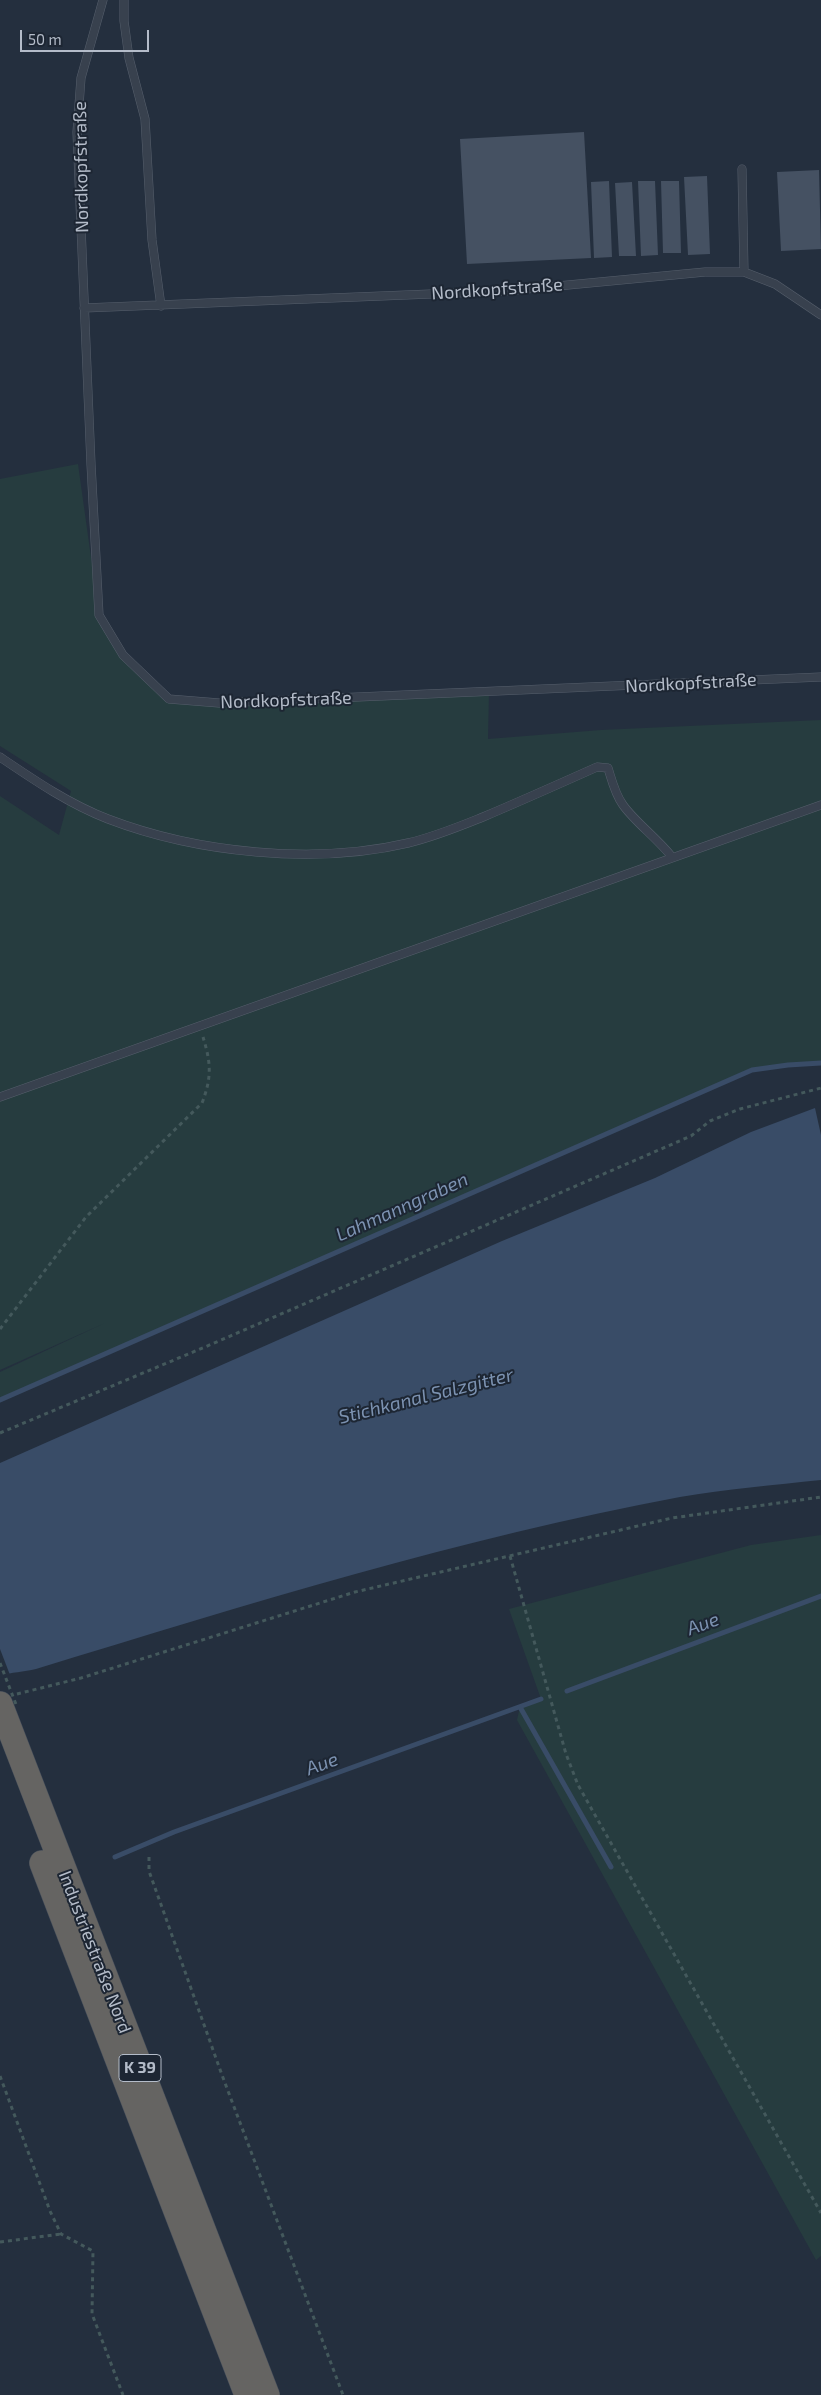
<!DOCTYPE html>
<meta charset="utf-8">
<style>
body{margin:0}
#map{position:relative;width:821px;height:2395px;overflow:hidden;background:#242f3e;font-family:"Exo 2",sans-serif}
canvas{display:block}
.scale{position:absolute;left:20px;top:30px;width:129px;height:22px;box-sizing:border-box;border:2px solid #b4bcc9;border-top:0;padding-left:6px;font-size:15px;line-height:18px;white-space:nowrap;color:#b4bcc9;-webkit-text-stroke:4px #1d2633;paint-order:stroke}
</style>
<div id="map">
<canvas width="821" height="2395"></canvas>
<div class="scale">50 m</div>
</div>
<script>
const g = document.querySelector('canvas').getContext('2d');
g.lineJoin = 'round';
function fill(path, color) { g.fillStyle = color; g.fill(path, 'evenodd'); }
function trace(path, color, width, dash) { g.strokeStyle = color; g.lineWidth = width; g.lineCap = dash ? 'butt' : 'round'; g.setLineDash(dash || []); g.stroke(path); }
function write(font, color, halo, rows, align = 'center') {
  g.font = font + ' "Exo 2",sans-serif'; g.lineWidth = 4; g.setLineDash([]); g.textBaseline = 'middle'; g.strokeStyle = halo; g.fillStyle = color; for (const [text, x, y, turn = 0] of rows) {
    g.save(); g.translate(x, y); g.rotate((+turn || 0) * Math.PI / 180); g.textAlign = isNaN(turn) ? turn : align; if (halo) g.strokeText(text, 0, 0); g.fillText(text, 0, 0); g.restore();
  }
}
fill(new Path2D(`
 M78 464 99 615 123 655 169 699 219 703 489 691 488 739 601 730 821 720V1063L788 1065 752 1070 0 1400V1372L105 1323 0 1370V796L59 835 71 791 0 746V479Z
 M821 1535V2256L816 2260 517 1720 520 1707 541 1699 509 1609 751 1545Z`), '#263c3f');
fill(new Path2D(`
 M815 1108 821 1135V1480C774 1485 726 1489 680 1497 461 1538 248 1604 36 1669 24 1672 11 1672 0 1676V1463L502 1241 655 1178 751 1132Z`), '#394c67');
fill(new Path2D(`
 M0 1649 10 1675 0 1678Z`), '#242f3e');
trace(new Path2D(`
 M0 1400 752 1070 788 1065 821 1063
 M567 1691 821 1596
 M520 1707 611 1867
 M115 1857 174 1832 541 1699`), '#394c67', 5);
fill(new Path2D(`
 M584 132 591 258 467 264 460 139Z
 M819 170 821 249 781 251 777 172Z
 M707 176 710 254 688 255 684 177Z
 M609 181 612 257 594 258 591 182Z
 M638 181H655L658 255 641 256Z
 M661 181H679L681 253H663Z
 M632 182 636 256H619L615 183Z`), '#455162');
const service = new Path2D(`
 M103 0 81 78 77 132 91 464 99 615 123 655 169 699 219 703 821 677
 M124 0V21L129 58 145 119 152 240 161 306
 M742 169 744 272
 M84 308 505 291 705 272H744L775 284 821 315
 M0 757C34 780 69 804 108 819 197 853 315 865 408 843 434 837 458 827 483 817 521 801 559 784 597 767L608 768C612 781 615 794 623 805 635 822 657 838 672 857
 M0 1097 821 805`);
const trunk = new Path2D(`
 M0 1704 267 2395
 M42 1863 247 2395`);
trace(service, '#565f6c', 9);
trace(trunk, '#434c59', 26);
trace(new Path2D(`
 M0 1329 86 1217 202 1103C212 1077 211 1063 203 1037
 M0 1433 205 1347 691 1136 710 1121 740 1109 821 1088
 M510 1556 566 1754 578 1785 821 2213
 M17 1694 81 1678 355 1592 672 1518 821 1497
 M149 1857V1871L154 1885 222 2075 343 2395
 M0 2076 50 2211 61 2234 93 2251 92 2314 123 2395
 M0 2242 61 2234`), '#44595c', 3, [4, 4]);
trace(service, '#38414e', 8);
trace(trunk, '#656462', 25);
trace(new Path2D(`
 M0 1663 17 1707`), '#44595c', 3, [4, 4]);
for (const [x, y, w] of [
 [140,2068,42]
]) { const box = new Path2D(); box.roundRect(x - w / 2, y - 13.5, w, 27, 4); g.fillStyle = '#1d2633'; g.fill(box); trace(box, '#b4bcc9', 1); }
write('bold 16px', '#b4bcc9', null, [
 ["K 39",140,2068]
]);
write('18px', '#b4bcc9', '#1d2633', [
 ["Nordkopfstraße",81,167,-91],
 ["Nordkopfstraße",497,289,-4],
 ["Nordkopfstraße",691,683,-3],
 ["Nordkopfstraße",286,700,-2],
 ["Industriestraße Nord",95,1952,69]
]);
write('italic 19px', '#7c92b1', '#1d2633', [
 ["Lahmanngraben",402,1207,-24],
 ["Stichkanal Salzgitter",426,1396,-14],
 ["Aue",703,1624,-20],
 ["Aue",322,1764,-20]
]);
</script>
